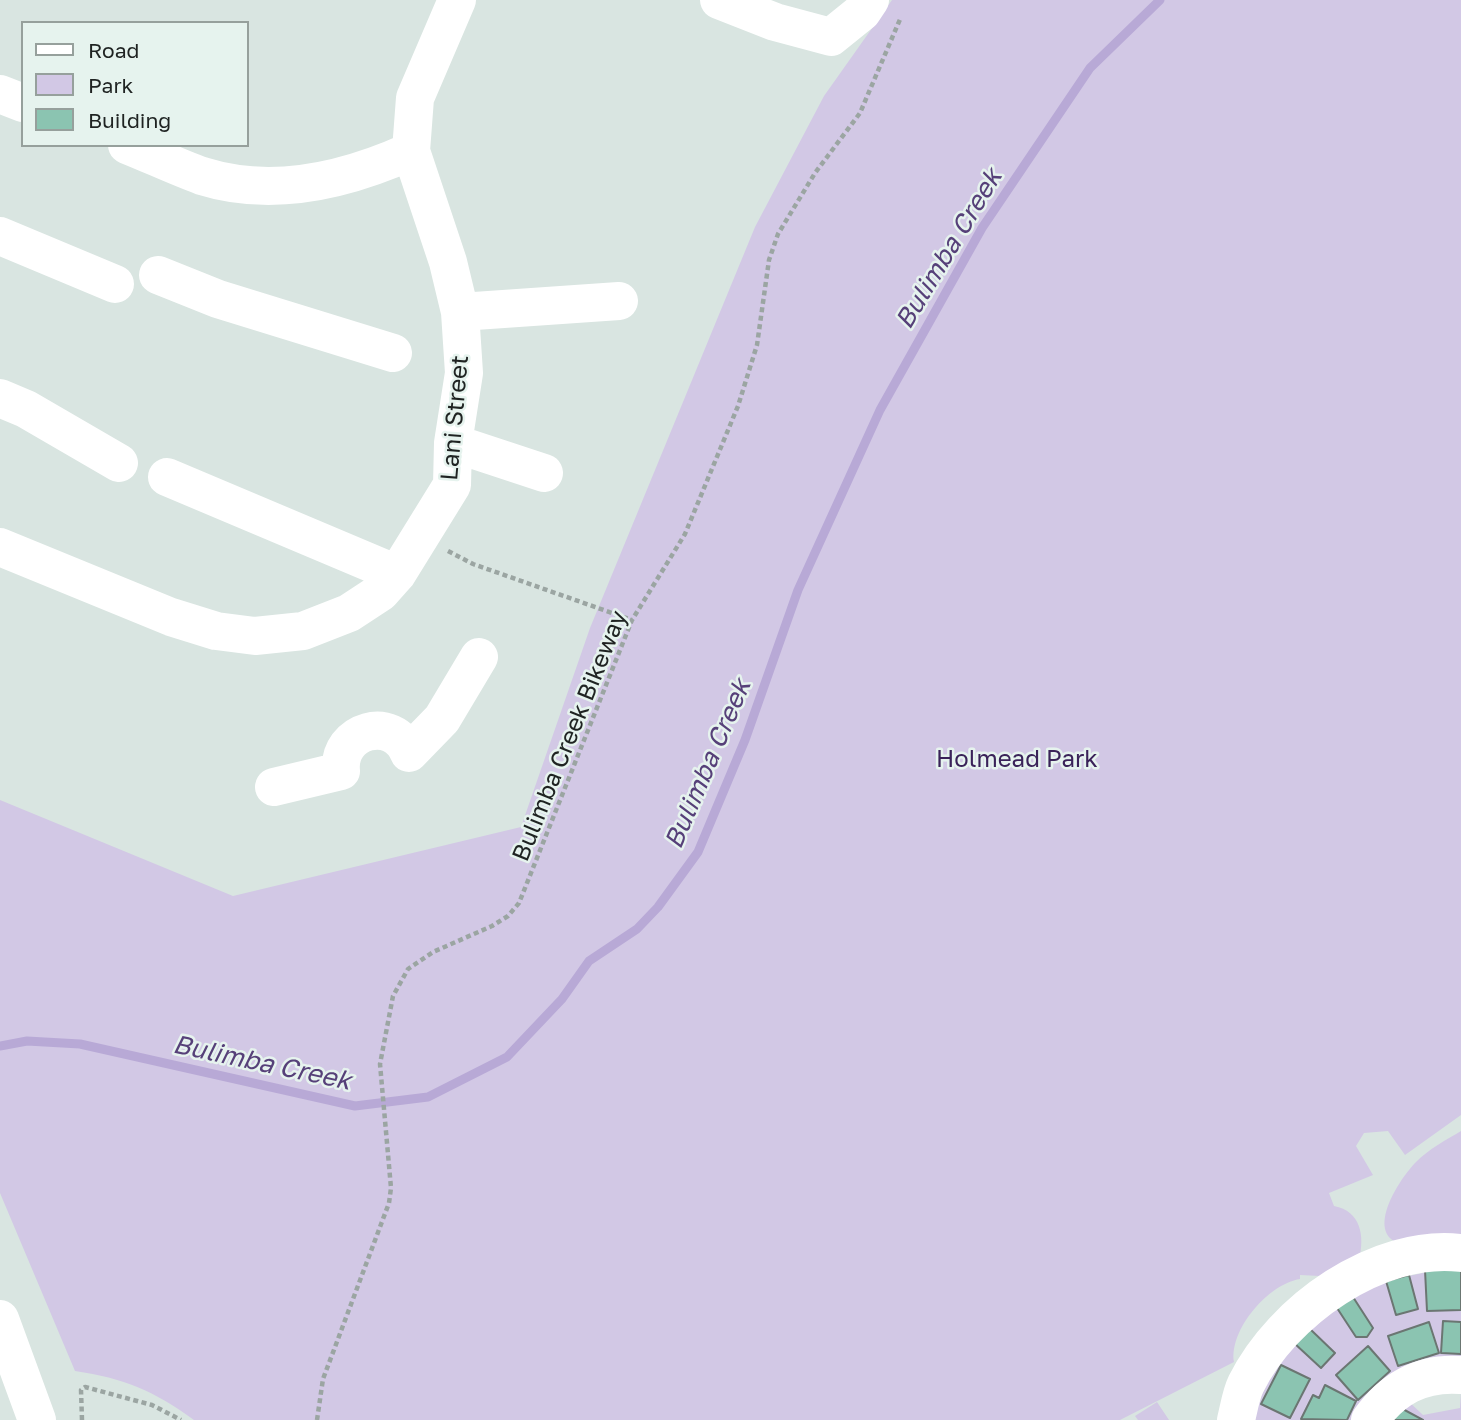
<!DOCTYPE html>
<style>
body{margin:0}
#map{position:relative;width:1461px;height:1420px;overflow:hidden;background:#d9e5e1;font-family:"Golos Text",sans-serif}
canvas{display:block}
.legend{position:absolute;left:21px;top:21px;width:228px;height:126px;box-sizing:border-box;background:#e6f3ee;border:2px solid #96a09c;margin:0;padding:9px 12px;list-style:none;font-size:21px;color:#1f2322}
.legend li{display:flex;align-items:center;gap:14px;height:35px}
.legend b{width:35px;border:2px solid #96a09c}
</style>
<div id="map">
<canvas width="1461" height="1420"></canvas>
<ul class="legend">
<li><b style="height:9px;background:#fff"></b>Road</li>
<li><b style="height:19px;background:#d2c8e5"></b>Park</li>
<li><b style="height:19px;background:#8bc4b1"></b>Building</li>
</ul>
</div>
<script>
const g = document.querySelector('canvas').getContext('2d');
g.lineJoin = 'round';
function fill(path, color) { g.fillStyle = color; g.fill(path, 'evenodd'); }
function trace(path, color, width, dash) { g.strokeStyle = color; g.lineWidth = width; g.lineCap = dash ? 'butt' : 'round'; g.setLineDash(dash || []); g.stroke(path); }
function write(font, color, halo, rows, align = 'center') {
  g.font = font + ' "Golos Text",sans-serif'; g.lineWidth = 5; g.setLineDash([]); g.textBaseline = 'middle'; g.strokeStyle = halo; g.fillStyle = color; for (const [text, x, y, turn = 0] of rows) {
    g.save(); g.translate(x, y); g.rotate((+turn || 0) * Math.PI / 180); g.textAlign = isNaN(turn) ? turn : align; if (halo) g.strokeText(text, 0, 0); g.fillText(text, 0, 0); g.restore();
  }
}
fill(new Path2D(`
 M892 0H1461V1115L1405 1155 1388 1131 1364 1133 1356 1146 1373 1175 1329 1193 1334 1206C1361 1211 1365 1236 1359 1260L1320 1276 1300 1275V1279C1268 1284 1229 1330 1234 1362L1120 1420H194C154 1391 124 1378 75 1371L0 1193V800L233 896 521 827 590 628 755 227 824 96Z
 M1461 1131V1241C1444 1242 1418 1248 1401 1244 1363 1233 1401 1177 1416 1162 1429 1149 1446 1140 1461 1131Z
 M1461 1265V1359L1353 1420H1250L1279 1358 1361 1286Z
 M1461 1393V1420H1381L1405 1398 1423 1415 1460 1408Z
 M1157 1402 1169 1420H1138L1135 1416Z`), '#d2c8e5');
trace(new Path2D(`
 M0 1046 27 1041 80 1044 355 1106 428 1097 507 1057 562 999 589 961 637 929 658 907 698 852 745 740 798 590 880 410 982 228 1090 68 1160 0`), '#b8a9d6', 9);
const building = new Path2D(`
 M1461 1269V1310L1427 1311 1425 1270Z
 M1409 1275 1418 1309 1396 1315 1386 1281Z
 M1353 1297 1373 1328 1367 1337H1356L1337 1308Z
 M1443 1321 1461 1322V1354L1441 1353Z
 M1429 1322 1439 1353 1398 1366 1388 1336Z
 M1309 1328 1335 1353 1321 1368 1294 1343Z
 M1368 1346 1390 1371 1358 1400 1336 1375Z
 M1281 1365 1310 1379 1290 1418 1261 1404Z
 M1325 1385 1356 1401 1347 1420 1301 1419 1313 1395 1319 1398Z
 M1399 1407 1423 1420H1391Z`);
fill(building, '#8bc4b1');
trace(building, '#6b7672', 2);
trace(new Path2D(`
 M448 551 473 564 632 620
 M82 1420 81 1390 85 1387 152 1405 181 1420
 M317 1420 323 1379 389 1203 391 1188 380 1064 393 996 408 969 433 952 492 926 508 916 519 903 632 620 685 534 738 406 757 345 769 260 778 234 815 173 860 113 901 17`), '#9ba5a2', 4.5, [5, 3.5]);
trace(new Path2D(`
 M719 0 775 22 831 37 862 12 870 0
 M0 94 23 103
 M127 145C152 155 177 167 202 176 272 198 347 180 411 151
 M0 236 115 284
 M158 275 218 299 393 353
 M460 312 619 301
 M0 398 26 409 119 463
 M453 443 544 473
 M167 477 397 574
 M0 547 171 617 216 631 255 636 303 631 349 613 381 592 397 574 452 485 453 443 464 373 460 312 448 262 411 151 415 98 457 0
 M274 787 341 771C337 730 393 714 409 753L442 719 479 657
 M1236 1420C1239 1408 1241 1394 1246 1384 1282 1311 1378 1243 1461 1253
 M1370 1420C1393 1388 1421 1372 1461 1375`), '#fff', 38);
trace(new Path2D(`
 M0 1319 37 1420`), '#fff', 38);
write('24px', '#1f2322', '#e6f3ee', [
 ["Lani Street",455,418,-85],
 ["Bulimba Creek Bikeway",570,736,-68]
]);
write('24px', '#3a2259', '#e6f3ee', [
 ["Holmead Park",1017,759]
]);
write('italic 26px', '#564079', '#e6f3ee', [
 ["Bulimba Creek",949,249,-59],
 ["Bulimba Creek",708,764,-67],
 ["Bulimba Creek",262,1063,12]
]);
</script>
